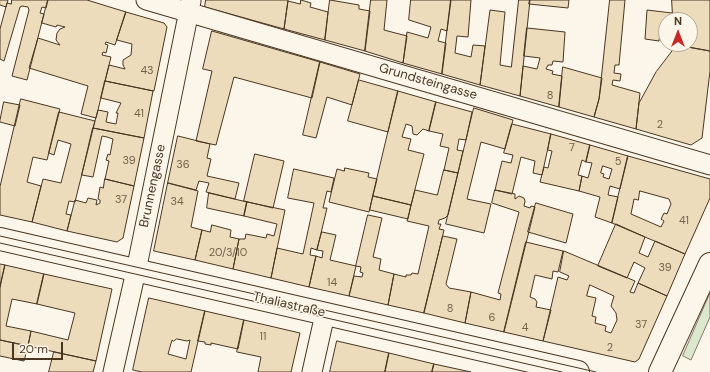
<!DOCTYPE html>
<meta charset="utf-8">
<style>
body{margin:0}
#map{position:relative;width:710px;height:372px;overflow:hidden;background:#fbf6e9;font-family:"DM Sans",sans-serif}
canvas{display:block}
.north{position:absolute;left:658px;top:12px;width:40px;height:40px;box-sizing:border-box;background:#fbf6e9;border:1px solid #b4a999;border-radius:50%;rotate:0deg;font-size:11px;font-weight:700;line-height:16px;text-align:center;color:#4a3520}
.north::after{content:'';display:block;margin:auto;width:14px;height:18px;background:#c62828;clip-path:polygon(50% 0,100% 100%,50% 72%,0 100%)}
.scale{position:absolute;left:12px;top:342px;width:51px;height:18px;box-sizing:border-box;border:2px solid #4a3520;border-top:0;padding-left:5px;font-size:12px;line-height:14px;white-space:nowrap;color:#4a3520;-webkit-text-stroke:3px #fbf6e9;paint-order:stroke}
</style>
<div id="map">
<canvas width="710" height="372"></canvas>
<div class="north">N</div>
<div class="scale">20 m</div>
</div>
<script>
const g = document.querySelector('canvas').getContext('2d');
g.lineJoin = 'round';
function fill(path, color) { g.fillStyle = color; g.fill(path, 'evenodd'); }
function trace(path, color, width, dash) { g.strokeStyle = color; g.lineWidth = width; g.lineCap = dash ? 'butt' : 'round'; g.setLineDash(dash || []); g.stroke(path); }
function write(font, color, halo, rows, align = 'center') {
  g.font = font + ' "DM Sans",sans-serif'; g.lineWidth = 3; g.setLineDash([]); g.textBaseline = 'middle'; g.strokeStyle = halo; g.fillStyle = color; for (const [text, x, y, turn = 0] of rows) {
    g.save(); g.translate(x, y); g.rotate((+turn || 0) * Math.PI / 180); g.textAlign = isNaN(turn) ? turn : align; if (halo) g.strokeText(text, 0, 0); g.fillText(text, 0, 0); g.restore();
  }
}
const green = new Path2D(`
 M710 293V317L691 360 683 356Z`);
fill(green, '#dce7d0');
trace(green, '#887966', 1);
const building = new Path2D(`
 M0 0H8L6 7 0 5Z
 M12 0H48L46 8 42 7 40 13 44 14 27 80 12 76 29 10 28 7 22 6 20 7 4 61 0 59V29L7 3 11 4Z
 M48 0H87L126 12 115 45 106 42 105 44 108 45 106 53 103 52 102 55 111 57 96 118 81 114 88 86 29 68 38 38 60 45 56 40 57 33 60 29 65 27 57 25 56 27 42 23Z
 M206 0H288L284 29 205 7Z
 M301 0 311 3 310 7 328 12 325 40 284 29 288 1 300 4Z
 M330 0 359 5V9L370 11 365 51 325 40Z
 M371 0H387L384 30 407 36 403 63 365 51Z
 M411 0H451L447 31 441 29 438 41 446 43 442 74 403 63 407 32 428 38 431 27 409 20Z
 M451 0H471L468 37 457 36 455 53 471 57 473 45 485 46 480 85 442 74Z
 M519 0H530L520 96 480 85 490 10 505 12 500 65 511 67Z
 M530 0H569L568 8 529 4Z
 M610 0H625L619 65H615L614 73 621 74 620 81 613 80 612 85 640 93 636 129 594 117 599 99Z
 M672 0H710V51L682 46V44H690V20H666V34H660L659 41 645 39 647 10 672 13Z
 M126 12 164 23 167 27 154 91 105 81 109 65 125 69 123 65V60L131 55 132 44 117 40Z
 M527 28 565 32 563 62 553 61 552 65H548L546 69 553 71 552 74 562 76 559 107 520 96 523 66 537 69 540 58 524 56Z
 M212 31 320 62 312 98 234 77 216 145 196 141 212 71 203 69Z
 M677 45 710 51V71L702 138 691 145 636 129 639 103 656 72Z
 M320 62 360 74 352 105 327 97 316 138 303 135Z
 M563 67 602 78 599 99 594 117 559 107Z
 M359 80 398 91 388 132 348 121Z
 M105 81 153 91 144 138 93 128 98 110 108 112 106 122 116 124 118 113H116L121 103 101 98Z
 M398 91 436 102 429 131 423 129 417 135 413 134 412 126 406 124 402 137 411 139 408 150 424 154 411 205 373 196Z
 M21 99 60 109 47 160 33 157 27 182 41 186 32 222 0 215V187Z
 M4 102 20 105 15 126 0 122Z
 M436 102 472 112 466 140 459 139 457 150 463 151 458 173 444 170 449 148 440 146 443 134 429 131Z
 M474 108 513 120 505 149 481 142 467 199 491 204 484 233 446 224Z
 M59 112 95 121 75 202 69 201 66 214 71 215 67 231 32 222 43 179 61 183 71 144 58 140 54 155 49 153Z
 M512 124 551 134 542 175 533 173 535 161 521 157 512 194 495 190 502 161 511 163 513 155 504 153Z
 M93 128 144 138 134 186 105 179 109 161 106 160 108 154 110 155 113 139 107 137 102 136 93 177 82 175Z
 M551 134 590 145 586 162 582 160 578 175 582 176 579 191 540 182 544 167 548 168 552 151 548 150Z
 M178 136 210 144 207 158 211 159 207 176 239 183 235 199 206 192 209 183 199 181 196 190 168 183Z
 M590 145 628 156 620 189 610 186 608 195 618 197 612 223 595 217 600 197 579 191 582 176 588 178 592 163 586 162ZM603 166 612 169 609 179 603 177 604 174 601 173Z
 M255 154 284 161 273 208 244 201Z
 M628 156 710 179V198L685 254 612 223ZM640 191 669 199 671 204 667 214 664 213 661 219 664 221 661 227 631 214 634 199 638 200Z
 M345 168 369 173 368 177 377 179 369 212 329 202 337 169 344 171Z
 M294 169 334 178 331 192 327 191 323 208H327L317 250 311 248 310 255 316 256 309 287 271 278 277 248 303 254 314 203 288 198Z
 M444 170 458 173 448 215 445 218 439 220 438 224H441L439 229 444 230 424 313 388 305 394 274 406 277V275H411L412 273 418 274 429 226 407 221 415 190 437 195Z
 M105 179 134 186 123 238 117 242 67 231 75 200 86 203 88 198 97 200 96 205 100 203V200L98 199 100 187 103 188Z
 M168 183 198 191 191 227 202 230 195 260 154 251Z
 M495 190 515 194V199L519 196 524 198 525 201 524 206 530 208 531 206 535 207 504 332 465 323 471 292 500 300 501 294 498 293 519 212 492 203Z
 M209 193 247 202 244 216 207 208Z
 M373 196 411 205 408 219 370 210Z
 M247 202 285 210 271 278 233 269 239 239H245L246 234 266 238 267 234 274 236 277 224 244 216Z
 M536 203 573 214 566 243 528 232Z
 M368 215 382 218 373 257 381 259 379 270 394 274 388 305 349 296 354 276 362 277 363 273 360 272 361 267 356 266Z
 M616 224 645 237 639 253 648 257 655 241 685 254 667 296 638 283 645 268 634 262 627 278 598 266Z
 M212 225 231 230 230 237 239 239 233 269 195 260 202 230 210 232Z
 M322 232 336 235 330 260 356 266 349 296 309 287 316 256 322 258 323 251 317 250Z
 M443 236 457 239 446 284 449 288 471 292 465 323 424 313Z
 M526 242 563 251 558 272 553 271 552 279 535 275 530 297 535 299 537 302 536 307 551 310 543 341 504 332Z
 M564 251 635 281 630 292 634 293 638 283 667 296 639 359 635 362 543 341 558 277 567 280 569 276 560 272ZM590 285 614 296 611 306 616 313 617 320 611 333 605 331 606 326 595 323 596 317 592 316 596 298 587 296Z
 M0 264 5 265 0 287Z
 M5 265 44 274 37 304 12 299 6 326 31 331 28 346 0 340V287Z
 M44 274 112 289 96 361 28 346 31 331 68 340 75 313 37 304Z
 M149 298 205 311 191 372H142L133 370ZM177 339 187 341 190 340 186 359 168 354 172 340 173 341Z
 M205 311 244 320 238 349 211 343V345L205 344V342L198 341Z
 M244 320 300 333 291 372H258L261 357 237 352Z
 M0 340 28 346 24 361 0 356Z
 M337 341 389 353 385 372H330Z
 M54 352 96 361 93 372H49Z
 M389 353 434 364 432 372H385Z
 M434 364 471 372H432Z`);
fill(building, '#ecdcbc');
trace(building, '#4a3520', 1);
const minor = new Path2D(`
 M146 0 710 165
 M113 372 136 271 191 1
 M312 372 325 314`);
const major = new Path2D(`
 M0 239 578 372
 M660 372 710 264`);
trace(minor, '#4a3520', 21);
trace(major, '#4a3520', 24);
trace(minor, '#fbf6e9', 19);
trace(major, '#fbf6e9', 22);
trace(new Path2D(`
 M0 236 596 372
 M0 243 562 372`), '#4a3520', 1);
write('11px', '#725f47', null, [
 ["43",147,71],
 ["8",550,96],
 ["41",139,114],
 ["2",660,125],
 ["7",572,148],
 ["39",129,161],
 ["5",618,162],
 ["36",183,165],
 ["37",121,200],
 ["34",177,202],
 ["41",684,221],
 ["20/3/10",228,253],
 ["39",665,268],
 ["14",332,283],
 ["8",450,309],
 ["6",492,318],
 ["37",641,325],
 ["4",525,328],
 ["11",263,337],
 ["2",610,348]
]);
write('13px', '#4a3520', '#fbf6e9', [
 ["Grundsteingasse",428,82,16],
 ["Brunnengasse",153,186,-78],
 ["Thaliastraße",289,305,13]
]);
</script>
